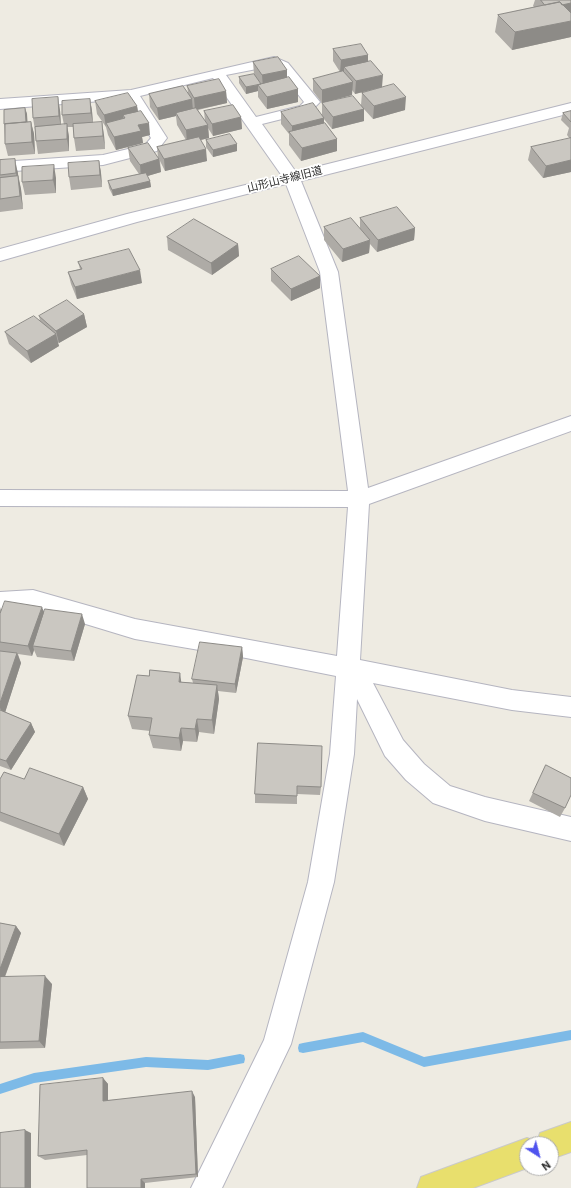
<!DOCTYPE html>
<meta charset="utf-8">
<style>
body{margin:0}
#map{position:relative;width:571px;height:1188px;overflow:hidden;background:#eeebe2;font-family:Roboto,sans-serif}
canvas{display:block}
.north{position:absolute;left:519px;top:1136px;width:40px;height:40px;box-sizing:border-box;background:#fff;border:1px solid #ababab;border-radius:50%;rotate:144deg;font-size:11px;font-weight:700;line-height:16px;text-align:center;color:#2e2e2e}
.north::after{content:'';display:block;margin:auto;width:14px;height:18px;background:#4f53ee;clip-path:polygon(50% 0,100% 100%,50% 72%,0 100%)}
</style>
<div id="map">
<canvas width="571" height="1188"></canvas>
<div class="north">N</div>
</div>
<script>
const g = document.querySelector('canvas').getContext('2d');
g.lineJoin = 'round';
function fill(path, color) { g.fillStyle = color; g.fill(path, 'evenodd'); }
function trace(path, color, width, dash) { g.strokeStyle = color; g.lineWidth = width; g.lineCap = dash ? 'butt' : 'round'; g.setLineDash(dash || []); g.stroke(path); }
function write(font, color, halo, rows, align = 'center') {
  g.font = font + ' Roboto,"Noto Sans JP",sans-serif'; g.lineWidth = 3.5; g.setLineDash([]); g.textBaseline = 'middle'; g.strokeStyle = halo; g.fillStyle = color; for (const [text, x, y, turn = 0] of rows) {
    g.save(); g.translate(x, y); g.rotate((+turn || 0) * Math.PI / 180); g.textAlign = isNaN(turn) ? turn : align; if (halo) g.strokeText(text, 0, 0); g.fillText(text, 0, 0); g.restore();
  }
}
fill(new Path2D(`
 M571 1030V1040L424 1067 363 1042 303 1053 299 1052 298 1048 299 1044 303 1043 363 1032 424 1057Z
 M240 1054 244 1055 245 1059 244 1063 208 1070 146 1067 34 1083 0 1094V1084L34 1073 146 1057 208 1060Z`), '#7dbae7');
const minor = new Path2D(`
 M274 57 288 63 320 102 310 112 262 124 296 172 571 103V113L301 181 338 272 368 488 571 416V431L369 504 360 660 512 690 571 697V717L512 710 373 683 403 740 424 764 450 786 485 797 571 817V841L485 821 433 803 406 780 385 756 357 699 354 754 334 882 291 1044 222 1188H191L264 1040 308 882 330 754 336 676 246 658 135 639 33 608 0 610V592L33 590 135 619 337 656 348 507 0 506V490L348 491 320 272 286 184 137 222 0 261V249L127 214 282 176 213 78 140 96 167 138 157 151 103 165 0 172V162L103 155 145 145 151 138 127 99 0 109V99L131 90ZM272 66 278 69 304 102 300 106 256 117 226 75Z`);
const major = new Path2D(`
 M571 1122V1152L551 1159V1144H527V1168L473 1188H417L421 1177 527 1138 537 1142 540 1133Z`);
trace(minor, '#b5b5c0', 2);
trace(major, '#c9c9c9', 2);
fill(minor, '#fff');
fill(major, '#e8df6d');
fill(new Path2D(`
 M535 0H571V37L512 50 495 32 498 15 534 7 533 6Z
 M333 49 368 55V61L382 87 405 110 373 119 363 108 364 109V121L332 129 324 119V123L337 139V151L301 161 289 145V134L281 124V112L322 115V103L361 105 362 93 382 87 355 94 352 90V95L322 103 313 91V79L340 72 333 61Z
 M253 62 287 70V78L298 89V102L267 109 258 97V91L246 94 239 83V77L254 74Z
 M187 86 226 91 227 103 198 110 205 121 204 111 241 117 242 129 213 136 208 128 209 138 201 140 207 161 165 171 160 161 161 172 147 176 150 181 151 187 113 196 109 188 108 181 139 174 130 161 128 148 158 158 157 147 186 140 177 125 176 116 159 120 150 107 149 94 188 92Z
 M90 99 92 111 93 123 104 135 105 149 76 151 74 138 73 127H67L69 137V151L38 154 36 141 35 130 33 118 60 110 61 125H64L62 115Z
 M95 101 137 106 138 112 150 135 142 137 143 143 116 150 108 135 106 127 97 114Z
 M25 108 27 114V122H31L34 134 35 154 8 156 5 144 4 124Z
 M571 111V172L543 178 528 160 531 147 570 139 567 135 569 128 561 120 563 113Z
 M206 140 237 144V151L213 157 206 147Z
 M0 160 18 171V178L21 189 23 209 0 212Z
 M99 161 101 173 102 187 71 190 69 177Z
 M56 178V193L25 195 22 182Z
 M360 218 415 228 414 240 377 252 370 244 369 253 342 262 324 240V227L360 228Z
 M167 237 238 244 239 256 212 275 168 250Z
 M78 262 142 283 77 299 71 284 68 272 80 269Z
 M271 269 320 276V288L291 301 271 281Z
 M84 314 87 327 59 343 57 342 59 346 31 363 9 344 5 332 40 321 39 316Z
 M0 607 1 610V612L44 613 85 624 74 661 37 657 34 650 32 656 18 654 21 663 5 712 31 723 35 732 11 770 0 766Z
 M242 647 243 657 236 693 218 691 219 699 214 734 199 732 197 742 183 741 181 751 153 748 149 735 150 731 132 729 128 716 182 682 193 683 192 679Z
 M258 743 321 787 320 795 297 794V804L255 803V794Z
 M546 765 565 808 560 817 529 801Z
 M0 779H24L83 787 88 799 64 846 0 821Z
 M0 923 16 926 21 933 5 977 52 984 45 1048 0 1049Z
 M103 1078 108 1084V1100L195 1097 198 1177 145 1183V1188H87V1155L45 1160 38 1156Z`), '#aeaba6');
fill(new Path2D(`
 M571 3V15L547 7Z
 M571 21V37L512 50 515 32Z
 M368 55V67H344V72L340 73 341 60Z
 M287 70V82L263 88 262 75Z
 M383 75 382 87 355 94 356 81Z
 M353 82 352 95 322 103V90Z
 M258 85V91L246 94V87Z
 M298 89V102L267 109V97Z
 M226 91 227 103 195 110 194 98Z
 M58 97 60 110 61 128 59 116Z
 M406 97 405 110 373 119 374 106Z
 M90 99 92 111 93 125 91 113Z
 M192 99 193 111 176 113V116L159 120 157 108Z
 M137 106 139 118H125L123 115 124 122 106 123V127L104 115Z
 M25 108 27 114 28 129 26 122Z
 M364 109V121L332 129 333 117Z
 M241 117 242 129 213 136 212 124Z
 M324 118V130L292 136V126Z
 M31 122 34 134 35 154 32 142Z
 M102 122 104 135 105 149 103 136Z
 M149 123 150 135 142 137 143 143 116 150 114 137 138 125Z
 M67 124 69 137V151L67 139Z
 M208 125 209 138 187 143 186 130Z
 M337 139V151L301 161 302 148Z
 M237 144V151L213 157V150Z
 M206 149 207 161 165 171 164 159Z
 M15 159 21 189 23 209 16 173Z
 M159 159 161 172 141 178 140 165Z
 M571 160V172L543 178 546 166Z
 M99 161 101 173 102 187 100 175Z
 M54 165 56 178V193L53 180Z
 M150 181 151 187 113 196 112 190Z
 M415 228 414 240 377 252 378 240Z
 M370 240 369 253 342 262 343 249Z
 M238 244 239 256 212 275 211 263Z
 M140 270 142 283 77 299 75 287Z
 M320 276V288L291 301V289Z
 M84 314 87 327 59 343 56 331Z
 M56 334 59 346 31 363 27 351Z
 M42 607 46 617 33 646 34 650 32 656 28 646Z
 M82 614 85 624 74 661 71 651Z
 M242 647 243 657 236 693 235 684Z
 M17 653 21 663 4 716 0 708V703Z
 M180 673 182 687 179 682Z
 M217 685 219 699 214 734 212 720Z
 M197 719 199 732 197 742 195 729Z
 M31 723 35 732 11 770 6 761Z
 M181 728 183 741 181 751 179 738Z
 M83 787 88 799 64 846 59 834Z
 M16 926 21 933 2 984 0 981V969Z
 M45 976 52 984 45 1048 39 1041Z
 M103 1078 108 1084V1107L103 1101Z
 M192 1091 195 1097 198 1177 196 1174Z
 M25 1130 31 1133V1188H25Z
 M141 1179 145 1183V1188H141Z`), '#8d8b87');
const building = new Path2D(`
 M541 0H571V3L562 5 560 2 545 5Z
 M560 2 571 13V21L515 32 498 15Z
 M361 44 368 55 341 60 333 49Z
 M278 57 287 70 262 75 253 62Z
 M371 61 383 75 356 81 344 67Z
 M343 71 353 82 322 90 313 79Z
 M254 74 261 84 246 87 239 77Z
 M289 77 298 89 267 97 258 85Z
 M219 79 226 91 194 98 187 86Z
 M394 84 406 97 374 106 362 93Z
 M183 86 192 99 157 108 149 94Z
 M128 93 137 106 104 115 95 101Z
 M353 96 364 109 333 117 322 103Z
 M58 97 59 116 33 118 32 99Z
 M90 99 91 113 62 115V101Z
 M313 103 324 118 292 126 281 112Z
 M233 105 241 117 212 124 204 111Z
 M25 108 26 122 4 124V110Z
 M196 108 208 125 186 130 176 113Z
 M141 111 149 123 138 125 141 131 114 137 106 123 125 118 123 115Z
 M571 111V122L563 113Z
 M31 122 32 142 5 144V124Z
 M102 122 103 136 74 138 73 124Z
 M325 123 337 139 302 148 289 132Z
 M67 124V139L36 141 35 127Z
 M230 134 237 144 213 150 206 140Z
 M199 137 206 149 164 159 157 147Z
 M571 138V160L546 166 531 147Z
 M148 143 159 159 140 165 128 148Z
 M15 159 16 173 0 175V160Z
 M99 161 100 175 69 177 68 163Z
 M54 165 53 180 22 182V167Z
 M146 173 150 181 112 190 108 181Z
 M18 176 20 196 0 199V178Z
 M397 207 415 228 378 240 360 218Z
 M351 218 370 240 343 249 324 227Z
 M194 219 238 244 211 263 167 237Z
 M129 249 140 270 75 287 68 272 82 269 78 262Z
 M299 256 320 276 291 289 271 269Z
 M67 300 84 314 56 331 39 316Z
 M34 316 56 334 27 351 5 332Z
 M5 601 42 607 28 646 0 642V614Z
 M45 609 82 614 71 651 33 646Z
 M200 642 242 647 235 684 192 679Z
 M0 651 17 653 0 703Z
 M150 670 180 673 179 682 217 685 212 720 197 719 195 729 181 728 179 738 149 735 152 718 128 716 137 675 149 676Z
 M0 710 31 723 6 761 0 759Z
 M258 743 322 746 321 787 297 786V796L255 794Z
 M546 765 571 778V795L565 808 533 793Z
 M30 768 83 787 59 834 0 812V779L4 772 24 779Z
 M0 923 16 926 0 969Z
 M45 976 39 1041 0 1042V977Z
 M103 1078V1101L192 1091 196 1174 141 1179V1188H87V1150L38 1156 40 1085Z
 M25 1130V1188H0V1133Z`);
fill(building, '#cac7c1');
trace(building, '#8d8b87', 1);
write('11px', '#2e2e2e', '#fff', [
 ["山形山寺線旧道",285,180,-14]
]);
</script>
